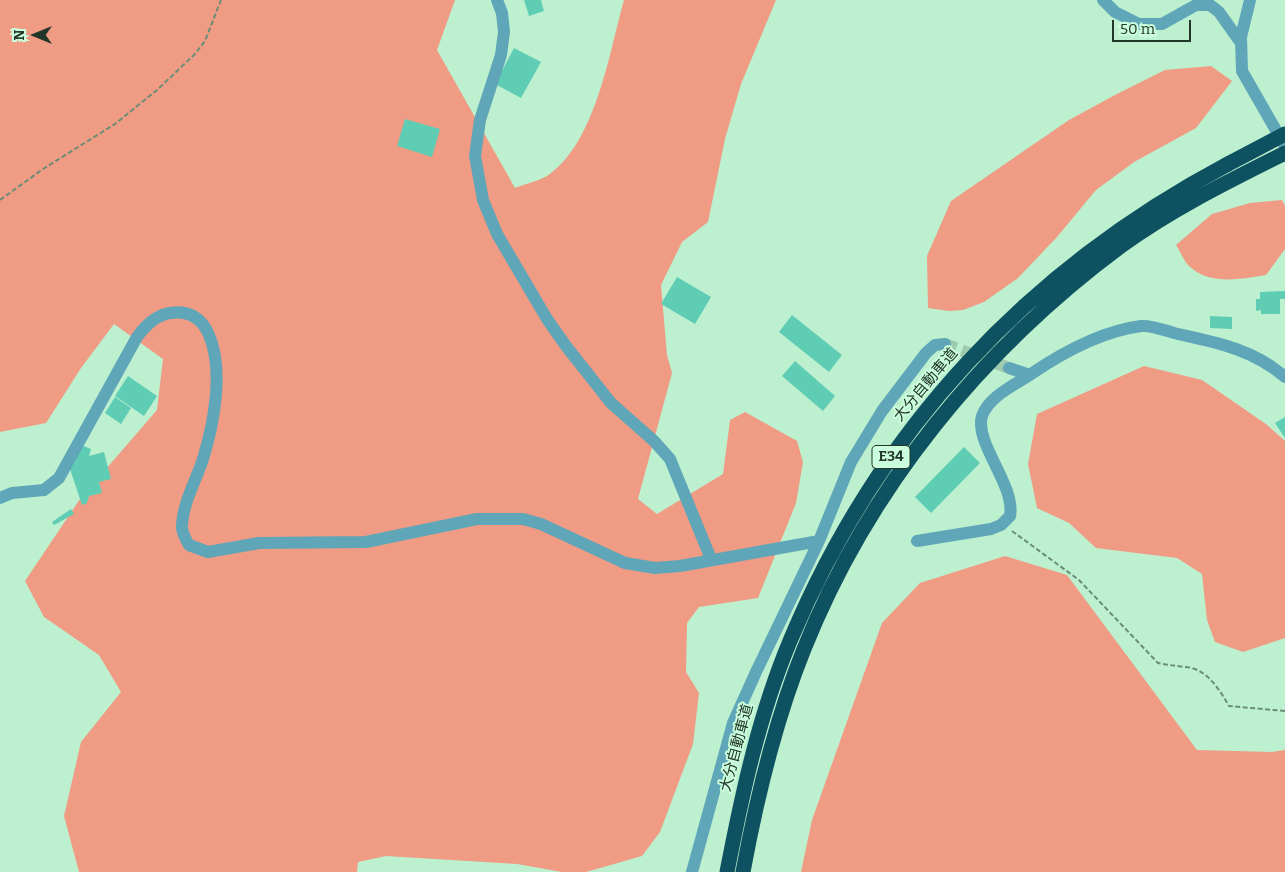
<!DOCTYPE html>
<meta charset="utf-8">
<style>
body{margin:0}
#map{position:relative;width:1285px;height:872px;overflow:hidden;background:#bdf0cf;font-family:Bitter,serif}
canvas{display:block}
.north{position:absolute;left:10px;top:10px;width:50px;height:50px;-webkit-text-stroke:4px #cafedc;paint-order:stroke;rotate:270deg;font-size:14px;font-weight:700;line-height:20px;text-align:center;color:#22362a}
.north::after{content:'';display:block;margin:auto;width:18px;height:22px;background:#22362a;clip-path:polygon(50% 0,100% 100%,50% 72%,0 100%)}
.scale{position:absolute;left:1112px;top:20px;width:79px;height:22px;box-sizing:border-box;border:2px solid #22362a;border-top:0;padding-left:6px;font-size:15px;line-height:18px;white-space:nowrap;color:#22362a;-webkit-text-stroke:4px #cafedc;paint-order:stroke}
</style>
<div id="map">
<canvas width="1285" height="872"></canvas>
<div class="north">N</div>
<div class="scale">50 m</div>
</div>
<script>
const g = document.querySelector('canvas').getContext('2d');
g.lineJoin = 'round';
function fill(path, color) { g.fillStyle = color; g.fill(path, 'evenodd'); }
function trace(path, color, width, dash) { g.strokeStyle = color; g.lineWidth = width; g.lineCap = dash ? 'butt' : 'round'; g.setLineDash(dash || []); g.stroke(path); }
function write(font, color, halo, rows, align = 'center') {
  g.font = font + ' Bitter,"Noto Sans JP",serif'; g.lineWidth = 4; g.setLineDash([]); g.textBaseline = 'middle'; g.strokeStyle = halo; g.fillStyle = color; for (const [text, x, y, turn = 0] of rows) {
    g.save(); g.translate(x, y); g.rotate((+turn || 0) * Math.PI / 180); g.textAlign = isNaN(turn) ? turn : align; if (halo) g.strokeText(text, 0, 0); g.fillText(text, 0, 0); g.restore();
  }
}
fill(new Path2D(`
 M0 0H455L437 50 515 188C525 184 538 181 547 176 596 143 609 53 624 0H776L741 84 725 139 708 222 682 242 661 285 667 355 672 373 638 499 657 514 723 474 730 420 745 412 797 441 803 462 796 503 758 598 699 607 687 623 686 672 699 693 693 744 660 832 642 856 586 872H562L517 864 386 856 358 862 357 872H79L64 816 81 742 121 692 99 655 44 617 25 581 80 499 157 410 163 359 114 324 81 368 46 423 0 432Z
 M1211 66 1232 81 1196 128 1134 162 1096 190 1057 237 1018 278 984 302 963 310 949 311 928 308 927 256 951 201 1069 120 1115 95 1165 70Z
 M1282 200 1285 206V249L1266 275C1240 279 1209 286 1188 265 1183 259 1180 251 1176 245L1212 214 1250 203Z
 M1144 366 1202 380 1266 424 1285 441V638L1243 652 1215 642 1207 620 1202 574 1177 558 1096 548 1069 523 1037 508 1028 464 1037 414Z
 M1005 556 1067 575 1197 750 1272 752 1285 750V872H801L812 820 882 623 920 583Z`), '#f09b84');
fill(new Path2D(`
 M524 0H541L544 11 529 16Z
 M514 48 541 62 521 98 495 84Z
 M405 119 440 129 432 157 397 146Z
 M677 277 711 297 695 324 661 304Z
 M1285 291V299H1280V314H1261V310L1256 311V299H1260V292Z
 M792 315 842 355 829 372 779 332Z
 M1210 316 1232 317V329L1210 328Z
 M795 361 835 396 823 411 782 376Z
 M128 376 157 396 144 416 115 396Z
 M115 397 131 408 121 424 105 413Z
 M1285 417V438L1275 423Z
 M81 445 91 449 89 456 104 452 111 479 99 482 102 493 89 496 87 503 82 505 69 466 75 462Z
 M964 447 980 463 931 513 915 497Z
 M71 509 74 514 54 525 52 522Z`), '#5fcdb4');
trace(new Path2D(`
 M945 344 1009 368`), '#9ecbae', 12, [12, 6]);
trace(new Path2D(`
 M0 200 43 169 115 124 157 90 195 54 205 41 221 0
 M1012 531 1079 580 1158 663C1168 665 1176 666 1186 667 1207 669 1219 689 1229 706L1285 711`), '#6b8d77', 2, [5, 2.5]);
trace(new Path2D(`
 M497 0 502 13 504 32 501 55 480 120 475 156 483 200 497 234 547 319 566 346 611 403 654 441 670 459 711 559
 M1103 0 1115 12 1139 24H1162L1196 5H1210L1219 12 1241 43
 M1250 0 1241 37 1242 71 1285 146
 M1009 368 1030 375
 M0 498 12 493 44 490 59 478 137 337C145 326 157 315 170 313 189 310 202 318 209 335 224 370 214 423 203 459 196 481 182 504 182 528 183 535 186 540 189 545L208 552 259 543 366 542 477 519H523L541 524 625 563 655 568 680 566 819 541
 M917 541 991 529 1001 525 1010 516C1016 486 974 443 982 416 989 396 1015 385 1031 374 1062 353 1102 331 1141 326 1151 325 1164 330 1174 333 1215 342 1253 349 1285 377
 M692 872 733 723 756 672 819 541 851 462 882 411 926 353 935 345 945 344`), '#5fa6b8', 12);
trace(new Path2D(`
 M727 872C742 794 759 715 790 641 878 430 1028 270 1228 164
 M743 872C757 796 775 721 804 649 868 488 982 349 1121 246 1172 209 1229 181 1285 153`), '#0e5261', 15);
trace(new Path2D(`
 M1228 164 1285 134`), '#0e5261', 15);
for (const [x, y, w] of [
 [891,457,38]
]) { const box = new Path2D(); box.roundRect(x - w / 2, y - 11.5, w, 23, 4); g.fillStyle = '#cafedc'; g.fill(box); trace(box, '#22362a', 1); }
write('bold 14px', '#22362a', null, [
 ["E34",891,457]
]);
write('15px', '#22362a', '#cafedc', [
 ["大分自動車道",926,385,-50],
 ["大分自動車道",737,748,-75]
]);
</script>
